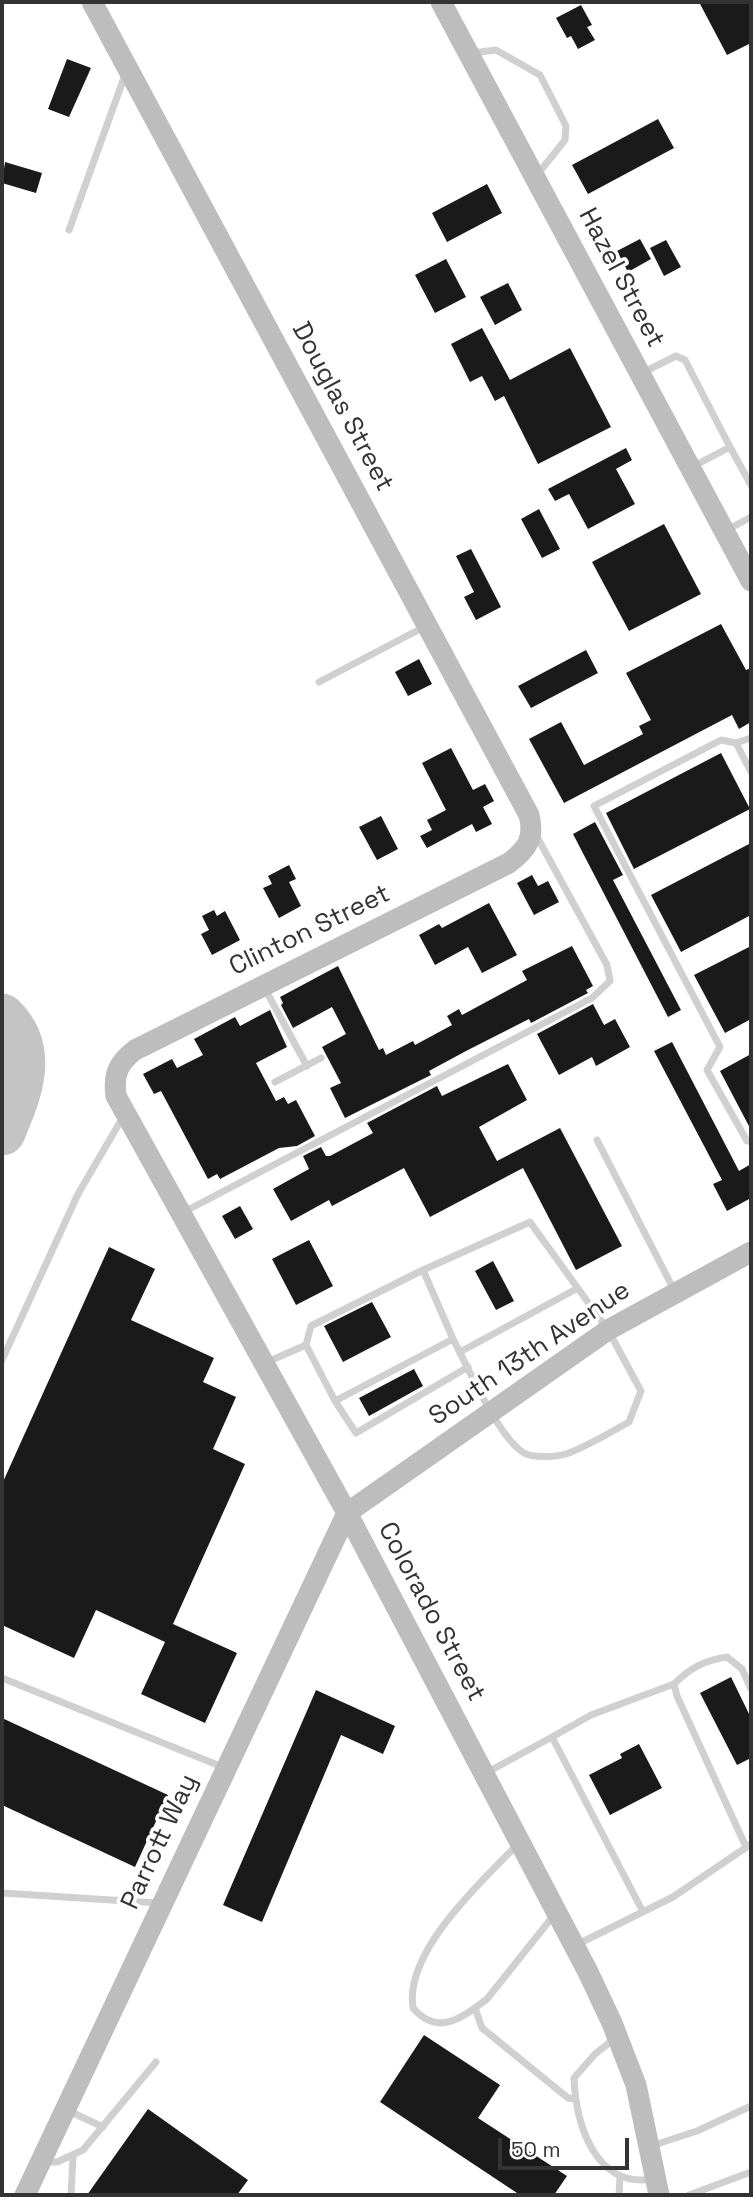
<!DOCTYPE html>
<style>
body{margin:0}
#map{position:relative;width:753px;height:2197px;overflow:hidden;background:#fff;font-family:"Space Grotesk",sans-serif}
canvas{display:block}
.frame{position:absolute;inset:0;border:4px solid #333;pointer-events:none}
.scale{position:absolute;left:498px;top:2138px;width:131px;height:32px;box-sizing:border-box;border:4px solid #333;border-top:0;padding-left:9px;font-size:21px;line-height:24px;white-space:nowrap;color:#333;-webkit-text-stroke:5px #fff;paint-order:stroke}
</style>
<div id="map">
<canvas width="753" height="2197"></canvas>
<div class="frame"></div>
<div class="scale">50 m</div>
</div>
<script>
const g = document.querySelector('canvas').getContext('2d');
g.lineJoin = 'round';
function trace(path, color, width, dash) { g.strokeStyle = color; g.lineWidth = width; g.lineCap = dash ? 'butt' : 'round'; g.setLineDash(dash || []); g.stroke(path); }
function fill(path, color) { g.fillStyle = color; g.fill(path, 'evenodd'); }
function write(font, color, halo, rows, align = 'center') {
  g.font = font + ' "Space Grotesk",sans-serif'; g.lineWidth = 7; g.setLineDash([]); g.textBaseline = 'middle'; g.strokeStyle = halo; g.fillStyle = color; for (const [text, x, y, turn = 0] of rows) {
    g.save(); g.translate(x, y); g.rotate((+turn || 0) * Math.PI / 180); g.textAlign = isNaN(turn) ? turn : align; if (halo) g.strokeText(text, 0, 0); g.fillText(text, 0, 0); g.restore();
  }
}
trace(new Path2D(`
 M2 1017C37 1051 18 1094 2 1132`), '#c4c4c4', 47);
fill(new Path2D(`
 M699 2H748L751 8V43L727 55Z
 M581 5 592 25 587 27 595 40 578 49 571 36 567 38 556 18Z
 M67 59 91 68 69 117 48 109Z
 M658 119 674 148 588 194 572 165Z
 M5 162 42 173 36 193 2 183Z
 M487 184 502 213 447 242 432 213Z
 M640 239 651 259 628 272 617 251Z
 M666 240 681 267 664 276 650 248Z
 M446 259 466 297 435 313 415 275Z
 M508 283 522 310 495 325 480 297Z
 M482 328 510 380 570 348 611 427 538 464 504 396 495 401 482 376 470 382 451 344Z
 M626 448 632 460 616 469 635 504 588 529 569 494 555 501 548 489Z
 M539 509 560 549 542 558 521 519Z
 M664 524 701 594 629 631 592 562Z
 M471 549 501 607 476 620 464 597 474 592 456 556Z
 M721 624 746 670 751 668V722L739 729 732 715 564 803 529 739 561 722 584 765 643 734 639 726 651 720 626 673Z
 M586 650 598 673 531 708 518 686Z
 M419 659 432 684 408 696 395 672Z
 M451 748 473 790 485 784 494 801 483 807 492 824 476 832 472 824 427 848 420 836 432 830 427 820 446 810 422 763Z
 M721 753 750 809 634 869 606 813Z
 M381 816 398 849 377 860 359 827Z
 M595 822 623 875 613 880 681 1010 668 1017 573 834Z
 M751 843V915L681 952 651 895Z
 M289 865 296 879 289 882 301 906 279 918 263 888 272 884 268 876Z
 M532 875 538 886 548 881 559 902 534 915 517 883Z
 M489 903 517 955 482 973 468 947 435 965 419 935 439 924 442 928Z
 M214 910 217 916 225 911 240 940 212 955 201 934 209 930 202 916Z
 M572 946 593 986 586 990 588 993 531 1023 529 1019 466 1051 429 1071 431 1075 345 1118 330 1088 341 1083 322 1047 346 1034 332 1007 293 1028 281 1005 283 1003 280 997 338 966 379 1050 383 1048 386 1055 413 1041 415 1045 452 1025 447 1016 459 1009 462 1015 527 980 522 971Z
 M751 946V1019L725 1033 694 975Z
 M593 1004 604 1025 615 1019 630 1047 596 1066 592 1057 559 1075 537 1034Z
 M270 1010 287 1047 256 1063 276 1101 284 1097 288 1104 296 1100 315 1136 297 1146 279 1148 220 1179 217 1174 208 1179 161 1091 154 1094 143 1074 172 1059 177 1068 203 1055 194 1039 235 1017 240 1026Z
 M672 1042 739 1171 751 1164V1198L727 1211 713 1184 722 1180 654 1051Z
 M751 1054V1130L720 1071Z
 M508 1064 527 1100 479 1127 497 1161 560 1128 622 1246 576 1270 523 1168 430 1217 404 1168 332 1206 329 1200 291 1221 273 1189 309 1169 303 1156 321 1147 326 1156H330L373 1133 367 1123 437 1086 442 1096Z
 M240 1206 253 1229 235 1239 222 1216Z
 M309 1240 333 1286 296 1305 272 1259Z
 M109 1247 155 1269 131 1320 214 1358 203 1382 236 1397 213 1449 245 1464 173 1624 237 1653 205 1723 141 1694 165 1642 96 1610 74 1658 2 1625V1484Z
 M493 1261 514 1301 496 1310 475 1271Z
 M372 1302 391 1337 343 1362 324 1326Z
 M414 1369 423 1386 369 1416 359 1398Z
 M731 1677 751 1718V1758L737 1765 700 1693Z
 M316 1690 395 1726 383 1754 341 1735 262 1922 223 1905Z
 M2 1718 168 1795 135 1867 2 1805Z
 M639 1744 662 1788 610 1815 589 1775 622 1758 620 1754Z
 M424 2035 500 2085 478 2118 567 2176 554 2195H520L380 2102Z
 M148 2109 248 2180 237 2195H87Z`), '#1a1a1a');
trace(new Path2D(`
 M472 53 496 50 540 75 566 126 565 140 537 175
 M69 230 125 75
 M642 373 676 356 685 360 730 447 694 466
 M730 447 751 485
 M727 530 751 517
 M319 682 424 627
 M751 738 736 743 721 740 594 806 720 1047 707 1070 747 1141 751 1140
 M736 743 751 772
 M265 989 307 1066
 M275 1082 321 1058
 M597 1140 675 1292
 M182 1213 592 998 610 981 607 965 536 835
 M306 1345 311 1326 423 1270 453 1339
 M460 1352 578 1288
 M2 1360 78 1194 123 1117
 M265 1363 306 1345 335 1401 453 1339C468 1367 498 1437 524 1453 533 1458 556 1457 566 1454 588 1446 609 1433 629 1422L641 1391 608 1330 530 1222 423 1270
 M335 1401 356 1433 468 1367
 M2 1678 225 1768
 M552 1737 591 1715 674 1684
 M486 1773 552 1737 643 1912
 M517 1845C480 1883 404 1952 413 2008 438 2037 462 2018 487 1999L554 1915
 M746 1847 677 1696 674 1684C690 1668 705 1660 727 1657L742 1669 751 1689
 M2 1893 158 1903
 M578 1944 673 1897 751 1844
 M475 2008 482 2028 568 2098 575 2099
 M614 2039 595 2054 574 2078C576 2126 596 2189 654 2179
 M69 2111 103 2127
 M651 2146 697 2131 751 2106
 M44 2162H57L83 2150 156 2062
 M71 2195 73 2157
 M619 2195 620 2176
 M689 2195 751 2172`), '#d0d0d0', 7);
trace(new Path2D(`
 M92 2 529 815C535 839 527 849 509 863L135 1050C118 1063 113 1075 116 1096L347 1513 588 1972 612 2023 636 2085 659 2195
 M441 2 751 581
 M25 2195 347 1513 608 1330 751 1252`), '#bdbdbd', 21);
write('26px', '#333', '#fff', [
 ["Hazel Street",621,278,62],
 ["Douglas Street",342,407,62],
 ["Clinton Street",310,931,-26],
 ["South 13th Avenue",530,1354,-34],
 ["Colorado Street",431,1612,62],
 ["Parrott Way",160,1842,-65]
]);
</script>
